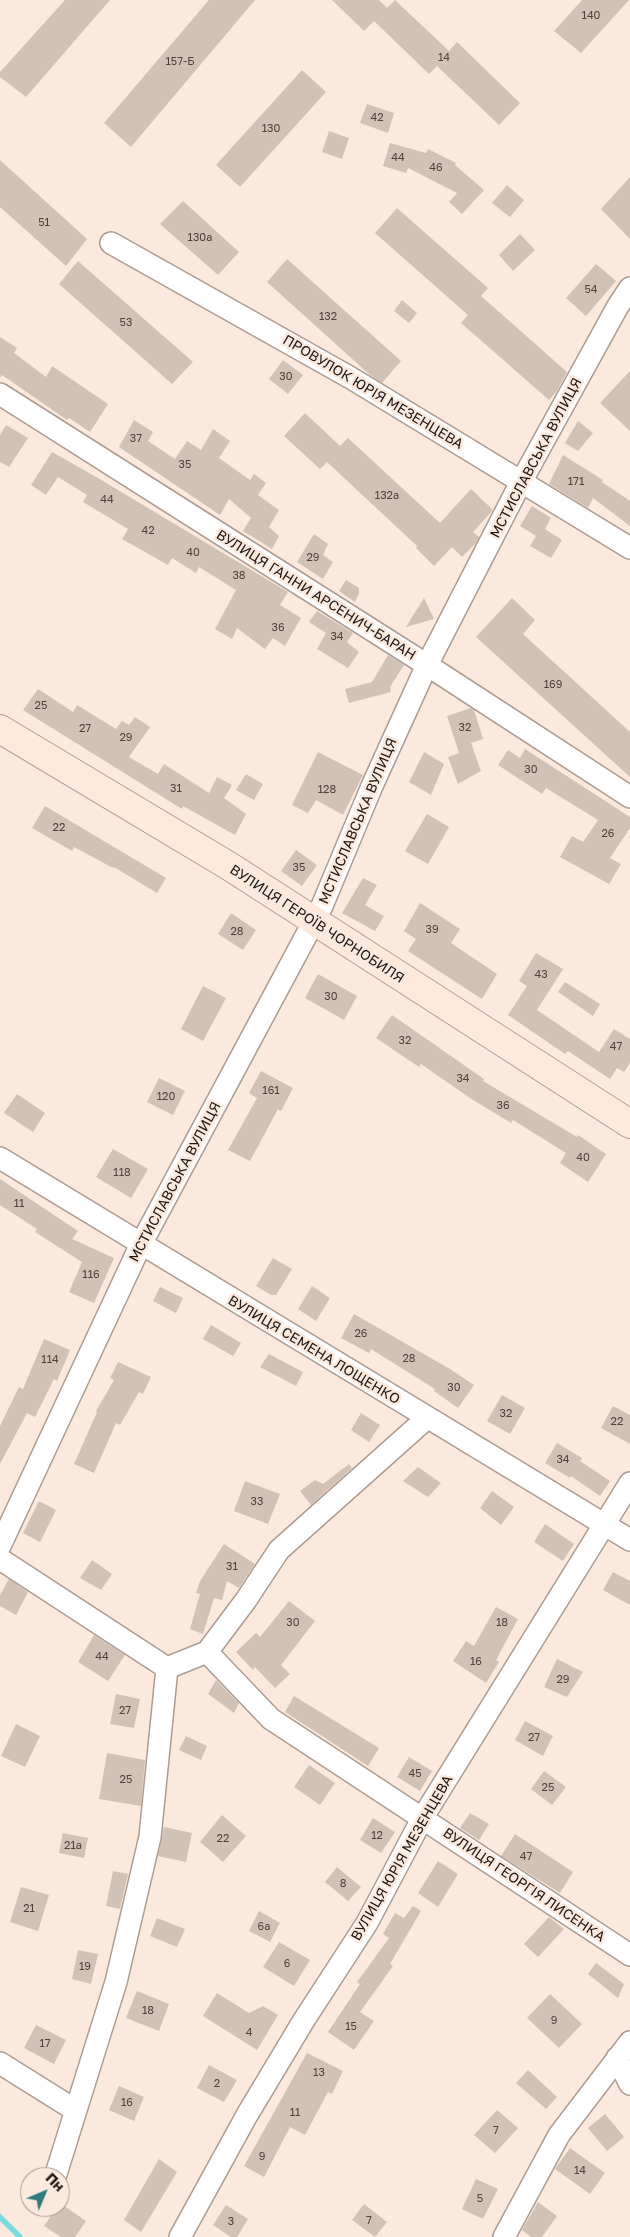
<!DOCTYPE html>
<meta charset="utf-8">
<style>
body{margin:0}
#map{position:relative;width:630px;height:2237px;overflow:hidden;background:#fbe9dd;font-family:"Golos Text",sans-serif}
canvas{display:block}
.north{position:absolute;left:20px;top:2167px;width:50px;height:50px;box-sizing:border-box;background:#fbe9dd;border:1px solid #a3968d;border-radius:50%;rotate:45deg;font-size:14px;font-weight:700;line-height:20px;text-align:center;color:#1f1915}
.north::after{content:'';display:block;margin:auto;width:18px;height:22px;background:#317a7d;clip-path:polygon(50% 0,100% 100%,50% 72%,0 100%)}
</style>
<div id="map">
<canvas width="630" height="2237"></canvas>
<div class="north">Пн</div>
</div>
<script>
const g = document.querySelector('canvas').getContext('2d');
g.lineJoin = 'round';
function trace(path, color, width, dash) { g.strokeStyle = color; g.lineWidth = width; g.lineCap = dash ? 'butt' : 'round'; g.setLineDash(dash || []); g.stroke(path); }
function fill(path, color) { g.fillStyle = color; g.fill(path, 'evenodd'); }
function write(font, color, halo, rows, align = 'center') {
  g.font = font + ' "Golos Text",sans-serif'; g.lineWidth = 5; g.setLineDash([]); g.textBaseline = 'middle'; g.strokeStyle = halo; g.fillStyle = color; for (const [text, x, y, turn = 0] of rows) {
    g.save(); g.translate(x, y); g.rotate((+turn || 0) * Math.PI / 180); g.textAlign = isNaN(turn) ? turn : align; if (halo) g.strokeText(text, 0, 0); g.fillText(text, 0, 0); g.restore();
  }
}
trace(new Path2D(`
 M0 2217 20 2237`), '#75dcdf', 5.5);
fill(new Path2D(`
 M65 0H110L26 97 0 77V72Z
 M209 0H255L131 147 104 123Z
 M332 0H379L387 8 395 0 449 51 457 42 520 103 499 125 437 66 429 74 374 21 364 31Z
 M582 0H629L581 53 554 31Z
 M302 70 326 92 240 187 216 165Z
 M367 104 394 113 388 133 360 123Z
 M329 131 349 138 342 159 322 152Z
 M390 143 426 153 428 149 456 163 455 165 484 190 462 214 449 202 457 193 408 168 406 173 383 166Z
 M0 160 87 239 66 266 0 207Z
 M630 177V239L601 209Z
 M507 185 524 200 510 217 492 203Z
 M183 201 239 252 218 275 160 224Z
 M397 208 488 288 481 296 567 372 557 391 549 400 461 323 468 315 375 233Z
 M520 234 535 250 513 271 499 255Z
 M287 259 401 361 382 383 370 375 267 282Z
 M78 261 193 362 172 384 59 284Z
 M596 264 616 281 586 316 566 298Z
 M402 300 417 313 409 323 394 311Z
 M0 337 17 348 14 353 46 377 52 366 108 404 90 432 69 418 67 420 2 375 0 378Z
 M283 360 303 375 288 394 269 379Z
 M630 371V431L600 403Z
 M305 413 340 446 348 438 440 523 471 489 493 510 473 532 479 537 476 543 462 557 452 547 434 566 416 548 417 546 327 462 320 469 284 436Z
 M134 420 153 432 148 441 175 459 187 441 201 450 213 429 230 441 219 458 250 480 254 474 266 483 258 495 279 510 269 527 279 536 272 549 243 531 251 518 229 499 220 515 119 447Z
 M578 421 593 433 578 451 565 443Z
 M6 425 28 438 9 467 0 462V435Z
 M52 452 98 478 288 592 280 605 301 618 285 646 273 638 265 649 237 628 232 639 215 629 236 590 199 567 196 573 172 558 168 565 122 539 128 529 83 502 87 495 58 477 46 495 31 485Z
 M563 455 603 480 602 482 630 501V526L593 498 588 508 549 484Z
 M532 506 551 518 545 529 562 540 551 558 530 546 536 536 520 526Z
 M314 534 328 544 323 555 333 562 323 579 297 562Z
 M346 580 359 588V593L355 602 339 591Z
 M424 598 434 619 406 627Z
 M512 598 535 620 523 634 630 732V777L476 637Z
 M317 611 353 633 347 642 359 652 348 668 317 649 326 633 309 622Z
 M388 655 404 665 390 687 391 692 349 703 345 689 372 682Z
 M38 689 73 712 77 705 116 729 122 721 129 725 135 717 150 727 129 757 158 774 164 764 209 793 217 777 232 785 224 798 246 814 235 835 183 806 182 809 23 710Z
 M471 708 474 710 483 739 471 743 481 771 458 784 448 757 459 753 447 716Z
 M525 749 630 817V828L610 858 621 864 609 884 560 857 572 836 583 842 598 820 546 788 542 794 498 765 508 750 520 758Z
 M318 752 363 775 343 815 316 800 308 813 292 805Z
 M424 752 444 764 431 795 409 782Z
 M246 774 263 784 254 800 236 790Z
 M45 806 166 878 157 893 114 867 113 868 74 847 72 851 32 828Z
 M427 814 449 827 428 864 405 851Z
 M296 850 317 865 302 886 281 871Z
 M363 878 377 885 365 905 384 916 375 931 342 913Z
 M420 903 460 929 451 943 497 974 482 999 408 951 416 939 404 931Z
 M231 913 256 930 243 950 218 934Z
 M536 953 563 969 537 1010 599 1052 614 1029 630 1039V1063L624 1072 617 1068 610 1079 568 1051 565 1054 508 1015 527 986 519 981Z
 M318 974 357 996 344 1020 305 998Z
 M565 982 600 1004 593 1016 558 992Z
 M203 986 226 998 203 1041 181 1029Z
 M392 1015 484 1079 483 1081 577 1137 578 1135 606 1154 588 1182 560 1163 566 1153 513 1120 511 1123 470 1098 421 1064 419 1067 376 1038Z
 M261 1071 293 1088 281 1111 278 1109 250 1161 228 1150 257 1098 249 1093Z
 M159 1078 185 1091 173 1115 147 1102Z
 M17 1094 45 1113 33 1132 4 1113Z
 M113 1149 148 1169 131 1198 96 1177Z
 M0 1179 78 1231 72 1239 114 1258 94 1303 69 1292 82 1262 35 1232 37 1229 0 1205Z
 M273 1258 292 1269 276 1295H271L256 1286Z
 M312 1286 330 1298 316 1321 298 1309Z
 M160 1287 183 1298 176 1313 153 1301Z
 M354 1314 450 1369 474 1385 458 1408 434 1391 435 1389 371 1349 369 1353 341 1338Z
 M211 1325 241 1343 233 1356 203 1339Z
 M44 1339 70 1350 57 1381 54 1379 35 1417 27 1413 0 1464V1426L19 1387 23 1389Z
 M269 1354 303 1372 296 1386 260 1367Z
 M118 1362 151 1377 143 1394 139 1392 120 1425 116 1423 94 1473 74 1464 97 1412 96 1411 114 1380 110 1378Z
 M502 1395 525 1408 510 1434 487 1421Z
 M613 1406 630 1415V1444L601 1428Z
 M361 1413 380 1425 369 1442 351 1430Z
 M557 1443 582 1458 580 1461 610 1481 600 1496 571 1476 570 1478 545 1463Z
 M349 1464 352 1468 311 1505 300 1491 315 1480 323 1484Z
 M418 1467 441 1483 428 1497 403 1481Z
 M245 1481 280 1494 268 1524 234 1511Z
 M492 1491 514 1507 501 1525 480 1508Z
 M39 1501 56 1510 40 1542 23 1533Z
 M545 1524 574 1544 563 1561 534 1542Z
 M224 1544 255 1564 239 1588 227 1581 222 1600 214 1598 203 1634 190 1629 200 1594 196 1593 200 1581Z
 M92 1560 112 1574 101 1590 80 1578Z
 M613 1572 630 1581V1605L603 1590Z
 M9 1579 28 1592 16 1615 0 1606V1595Z
 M289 1601 315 1621 281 1665 290 1674 275 1688 255 1667 253 1670 236 1652 256 1633 260 1637Z
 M496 1607 518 1619 496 1660 499 1662 486 1683 453 1661 466 1641 474 1646Z
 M94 1635 125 1655 108 1681 78 1662Z
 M557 1659 583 1672 567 1697 544 1687Z
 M216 1680 239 1703 234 1713 208 1694Z
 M116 1694 140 1699 134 1728 110 1724Z
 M294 1696 379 1748 368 1766 285 1712Z
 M525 1721 553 1736 543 1756 515 1740Z
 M16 1724 40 1736 25 1767 1 1756Z
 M186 1736 207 1746 201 1760 179 1750Z
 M107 1753 145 1760 141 1806 99 1799Z
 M409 1757 432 1771 420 1791 397 1777Z
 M309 1765 335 1783 320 1805 294 1787Z
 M544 1771 566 1787 552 1805 531 1789Z
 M470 1813 489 1824 479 1840 460 1828Z
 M222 1815 246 1836 223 1862 200 1842Z
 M373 1818 395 1832 381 1853 360 1840Z
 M164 1827 192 1833 186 1862 158 1856Z
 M63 1833 88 1838 84 1858 59 1853Z
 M515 1834 573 1872 560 1893 501 1856Z
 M438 1861 458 1874 438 1907 418 1893Z
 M337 1867 361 1887 348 1901 325 1882Z
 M113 1871 128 1874 120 1909 106 1906Z
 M21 1887 49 1895 38 1931 10 1922Z
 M413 1906 421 1911 390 1964 393 1966 360 2012 374 2021 354 2050 328 2032 360 1984 357 1982 389 1938 383 1934 395 1913 404 1918Z
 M259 1911 280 1923 270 1942 249 1931Z
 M549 1917 564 1929 538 1957 524 1944Z
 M157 1918 185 1929 177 1947 150 1936Z
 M279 1942 310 1960 294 1986 263 1967Z
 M78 1950 98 1954 91 1984 72 1979Z
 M596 1963 624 1984 618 1998 588 1974Z
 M137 1991 169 2004 159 2031 126 2018Z
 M217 1993 249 2013 263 2006 278 2015 257 2050 203 2016Z
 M550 1994 582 2024 559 2048 527 2018Z
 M36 2025 66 2040 54 2064 24 2048Z
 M307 2053 343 2071 332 2094 328 2092 305 2135 290 2127 264 2177 244 2166Z
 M209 2065 237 2080 224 2102 197 2088Z
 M528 2070 557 2097 546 2109 516 2083Z
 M119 2086 144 2097 134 2121 109 2110Z
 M497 2110 518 2128 495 2153 474 2135Z
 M605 2114 624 2137 607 2151 588 2128Z
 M570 2148 605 2173 590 2194 555 2169Z
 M159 2159 177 2172 141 2232 124 2220Z
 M476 2179 498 2189 483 2219 462 2209Z
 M538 2202 557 2216 542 2237H531L522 2230Z
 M60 2203 86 2221 75 2237H61L44 2226 57 2207H60Z
 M364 2204 387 2222 375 2237 352 2220Z
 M226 2205 248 2219 237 2237H231L213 2225Z`), '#d2c1b5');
const minor = new Path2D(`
 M111 243 351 378 630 548
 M0 394 427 665 630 797
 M0 1158 630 1540
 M0 1546 141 1244 322 906 372 786 427 665 521 482 618 306 630 288
 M0 1559 167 1668 207 1652 271 1719 630 1955
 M207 1652 246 1600 279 1550 427 1418
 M617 2058 630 2084
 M0 2063 75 2110
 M56 2174 116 1982 150 1837 167 1668
 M180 2237 247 2115 304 2020 367 1923 423 1817 630 1483
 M504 2237 559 2135 630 2042`);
const secondary = new Path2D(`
 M0 729 229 866 630 1124`);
trace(minor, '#ad9c91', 24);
trace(secondary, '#ad9c91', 30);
trace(minor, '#fff', 21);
trace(secondary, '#fee9db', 28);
write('11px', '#4c433d', null, [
 ["140",591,16],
 ["14",444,58],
 ["157-Б",180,62],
 ["42",377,118],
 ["130",271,129],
 ["44",398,158],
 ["46",436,168],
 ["51",44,223],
 ["130а",200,238],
 ["54",591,290],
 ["132",328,317],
 ["53",126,323],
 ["30",286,377],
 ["37",136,439],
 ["35",185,465],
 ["171",576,482],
 ["132а",387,496],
 ["44",107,500],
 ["42",148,531],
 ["40",193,553],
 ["29",313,558],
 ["38",239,576],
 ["36",278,628],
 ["34",337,637],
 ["169",553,685],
 ["25",41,706],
 ["32",465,728],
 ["27",85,729],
 ["29",126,738],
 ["30",531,770],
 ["31",176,789],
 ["128",327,790],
 ["22",59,828],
 ["26",608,834],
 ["35",299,868],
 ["39",432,930],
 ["28",237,932],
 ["43",541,975],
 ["30",331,997],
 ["32",405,1041],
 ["47",616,1047],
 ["34",463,1079],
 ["161",271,1091],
 ["120",166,1097],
 ["36",503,1106],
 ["40",583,1158],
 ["118",122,1173],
 ["11",19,1204],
 ["116",91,1275],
 ["26",361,1334],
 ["28",409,1359],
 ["114",50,1360],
 ["30",454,1388],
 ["32",506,1414],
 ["22",617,1422],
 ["34",563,1460],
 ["33",257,1502],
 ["31",232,1567],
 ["30",293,1623],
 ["18",502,1623],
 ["44",102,1657],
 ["16",476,1662],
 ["29",563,1680],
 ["27",125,1711],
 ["27",534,1738],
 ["45",415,1774],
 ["25",126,1780],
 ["25",548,1788],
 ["12",377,1836],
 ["22",223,1839],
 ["21а",73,1846],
 ["47",526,1857],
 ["8",343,1884],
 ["21",29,1909],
 ["6а",264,1927],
 ["6",287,1964],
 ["19",85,1967],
 ["18",148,2011],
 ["9",554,2021],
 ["15",351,2027],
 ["4",249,2033],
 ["17",45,2044],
 ["13",319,2073],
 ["2",217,2084],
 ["16",127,2103],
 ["11",295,2113],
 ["7",496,2131],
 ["9",262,2157],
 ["14",580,2171],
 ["5",480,2199],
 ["7",369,2221],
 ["3",231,2222]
]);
write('14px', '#1f1915', '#fbe9dd', [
 ["ПРОВУЛОК ЮРІЯ МЕЗЕНЦЕВА",373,392,31],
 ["МСТИСЛАВСЬКА ВУЛИЦЯ",536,458,-62],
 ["ВУЛИЦЯ ГАННИ АРСЕНИЧ-БАРАН",316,595,32],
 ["МСТИСЛАВСЬКА ВУЛИЦЯ",358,821,-67],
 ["ВУЛИЦЯ ГЕРОЇВ ЧОРНОБИЛЯ",317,924,33],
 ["МСТИСЛАВСЬКА ВУЛИЦЯ",175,1182,-62],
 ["ВУЛИЦЯ СЕМЕНА ЛОЩЕНКО",314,1350,31],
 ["ВУЛИЦЯ ЮРІЯ МЕЗЕНЦЕВА",402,1858,-60],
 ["ВУЛИЦЯ ГЕОРГІЯ ЛИСЕНКА",524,1885,34]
]);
</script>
